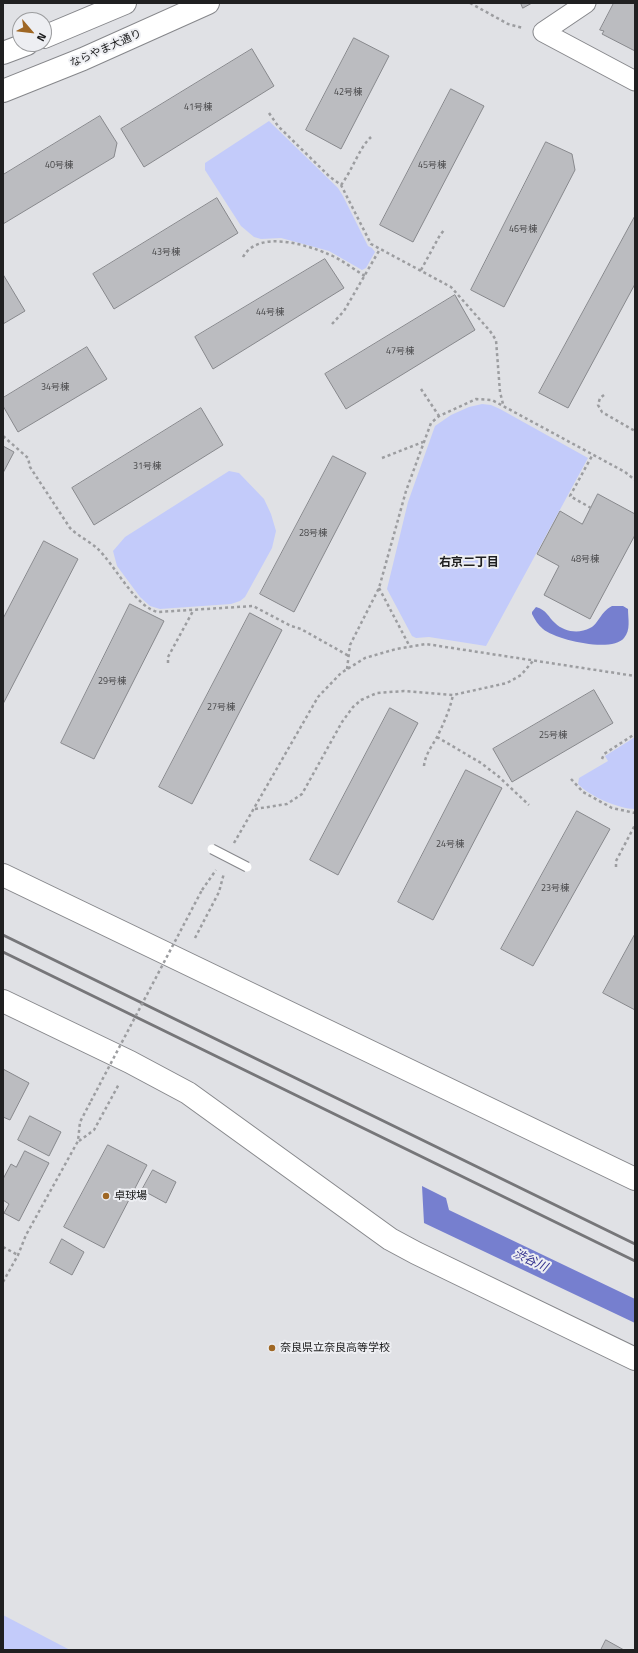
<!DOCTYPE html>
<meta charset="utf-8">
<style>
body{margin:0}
#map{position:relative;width:638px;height:1653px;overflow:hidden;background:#e0e1e5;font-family:"Titillium Web",sans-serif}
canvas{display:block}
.frame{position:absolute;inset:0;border:4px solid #202021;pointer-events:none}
.north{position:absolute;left:12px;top:12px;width:40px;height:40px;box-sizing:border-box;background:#edeef2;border:1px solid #9b9c9e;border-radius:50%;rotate:118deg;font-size:11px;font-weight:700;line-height:16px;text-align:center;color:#202021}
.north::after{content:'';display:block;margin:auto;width:14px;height:18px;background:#9f6724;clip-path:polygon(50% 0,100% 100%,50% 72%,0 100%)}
</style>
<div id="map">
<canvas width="638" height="1653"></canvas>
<div class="frame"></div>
<div class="north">N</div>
</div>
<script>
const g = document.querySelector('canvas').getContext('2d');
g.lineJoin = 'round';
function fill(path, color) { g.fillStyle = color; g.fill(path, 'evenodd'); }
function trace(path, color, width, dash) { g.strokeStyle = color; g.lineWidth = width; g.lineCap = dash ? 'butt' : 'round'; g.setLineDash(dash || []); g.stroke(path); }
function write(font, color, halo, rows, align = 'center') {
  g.font = font + ' "Titillium Web","Noto Sans JP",sans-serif'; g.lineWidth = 4; g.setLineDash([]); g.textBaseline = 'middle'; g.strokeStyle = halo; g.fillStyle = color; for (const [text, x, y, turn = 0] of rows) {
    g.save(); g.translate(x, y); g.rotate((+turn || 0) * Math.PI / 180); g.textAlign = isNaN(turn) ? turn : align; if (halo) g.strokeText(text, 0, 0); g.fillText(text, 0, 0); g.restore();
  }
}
fill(new Path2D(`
 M269 121 338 188 343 196 368 246 372 248 375 252 366 268 362 270 329 251 281 238 261 239 254 237 241 226 205 170V163Z
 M482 404 491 405 500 409 588 458 486 646 429 637 416 638 412 636 387 589 408 502 435 426 451 415 469 407Z
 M229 471 239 473 264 499 271 514 276 531 272 548 245 597 240 601 231 604 160 609 150 606 140 597 117 566 113 551 125 537Z
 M635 737V809C619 809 589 796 578 784L579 778 608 761 605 756Z
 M3 1615 70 1650H3Z`), '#c3cbfa');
fill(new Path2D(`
 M612 606H623L628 609C628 619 631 630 624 638 612 653 556 640 543 629 538 625 535 620 532 614V612L536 607C547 610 548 617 555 623 564 632 579 634 590 628 599 624 600 612 612 606Z
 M422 1186 446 1198 449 1210 635 1299V1323L424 1223Z`), '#767fcf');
const building = new Path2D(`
 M521 3H532L523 8Z
 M614 3H635V51L602 34 604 31 600 30Z
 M354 38 389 56 341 149 306 130Z
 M252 49 274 86 144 167 121 129Z
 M451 89 484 106 413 242 380 225Z
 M100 116 117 143 114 157 3 224V175Z
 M546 142 572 154 575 170 504 307 471 290Z
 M217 198 238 233 114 309 93 274Z
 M635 216V284L568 408 539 393Z
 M325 259 344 288 213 369 195 337Z
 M4 276 25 311 3 324V277Z
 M455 295 475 330 346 409 325 374Z
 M87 347 107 379 18 432 3 406V398Z
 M201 408 223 445 94 525 72 488Z
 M3 446 14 452 3 473Z
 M333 456 366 473 294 612 260 594Z
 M598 494 635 514V535L590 619 544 595 559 566 537 554 560 511 582 524Z
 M44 541 78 559 3 704V619Z
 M130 604 164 621 94 759 61 743Z
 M250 613 282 630 192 804 159 787Z
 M594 690 613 723 512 782 493 749Z
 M390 708 418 723 338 875 310 860Z
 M466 770 502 788 433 920 398 902Z
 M577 811 610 829 533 966 501 949Z
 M635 934V1010L603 993Z
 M3 1069 29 1083 10 1120 3 1117Z
 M30 1116 61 1132 49 1156 18 1140Z
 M108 1145 147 1165 104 1248 64 1227Z
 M25 1151 49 1163 19 1221 4 1213 9 1204 3 1200V1179L11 1164 16 1167Z
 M153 1170 176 1182 166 1203 142 1190Z
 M62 1239 84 1252 72 1275 50 1263Z
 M606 1640 624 1650H601Z`);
fill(building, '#bbbcc0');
trace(building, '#87888c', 1);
const street = new Path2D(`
 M586 3 543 32 635 81`);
const secondary = new Path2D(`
 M44 37 125 3
 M3 53 27 44
 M3 91 83 59 208 3
 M3 875 635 1179
 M3 1001 130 1062 188 1093 390 1239 416 1253 635 1359`);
trace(street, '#86878b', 21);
trace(secondary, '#86878b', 24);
trace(new Path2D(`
 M470 3 508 24 523 28
 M269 113 278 126 330 177 341 185 371 244 451 287 490 331 496 340 500 392 503 404
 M341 185C352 171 359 148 371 137
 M243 257C258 230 305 244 328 254 341 259 353 269 365 276
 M421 270 440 235 445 229
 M332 324 344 311 380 249
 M421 389 439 416
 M604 395 600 398 598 405 602 412 635 431
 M3 436 28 458 30 467 70 528C78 536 89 541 97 548 115 565 136 608 158 612L253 606 291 626 301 629 349 656
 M382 458 423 442
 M591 508 570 496 593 454
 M379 588 410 647
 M168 663V657L193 611
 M347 669 350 645 379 588 406 491 431 423 439 416 476 399 492 400 625 472 635 480
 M437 737 481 763 498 776 529 805
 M602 759 604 754 635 734
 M424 766C425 755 432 746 437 737 444 723 450 709 453 695
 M571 779 583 792 612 808 635 813
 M255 809 287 804 302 794 342 722 353 707 361 700 377 693 404 691 453 695 507 683 521 675 533 661
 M234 843 318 697 341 673 365 658 396 649 426 644 635 676
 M616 867V861L635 825
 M202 890 216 870
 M195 938 219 892 224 873
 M79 1141 94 1130 119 1084
 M3 1247 18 1255
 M3 1282 18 1255 26 1235 78 1141 80 1122 91 1101`), '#9c9da0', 2.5, [3, 3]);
trace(street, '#fff', 19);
trace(secondary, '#fff', 22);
trace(new Path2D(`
 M3 935 635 1244
 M3 952 635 1261`), '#767679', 3);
const laneBridge = new Path2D(`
 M212 849 247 867`);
trace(laneBridge, '#86878b', 11, []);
trace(new Path2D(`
 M91 1101 202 890`), '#9c9da0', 2.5, [3, 3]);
trace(laneBridge, '#fff', 9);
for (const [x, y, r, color] of [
 [106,1196,4,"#9f6724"],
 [272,1348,4,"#9f6724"]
]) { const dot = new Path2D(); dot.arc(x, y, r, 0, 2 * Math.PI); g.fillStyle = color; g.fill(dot); trace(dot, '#edeef2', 1.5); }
write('9px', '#474749', null, [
 ["42号棟",348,93],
 ["41号棟",198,108],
 ["40号棟",59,166],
 ["45号棟",432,166],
 ["46号棟",523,230],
 ["43号棟",166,253],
 ["44号棟",270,313],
 ["47号棟",400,352],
 ["34号棟",55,388],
 ["31号棟",147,467],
 ["28号棟",313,534],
 ["48号棟",585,560],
 ["29号棟",112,682],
 ["27号棟",221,708],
 ["25号棟",553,736],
 ["24号棟",450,845],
 ["23号棟",555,889]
]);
write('11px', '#202021', '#edeef2', [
 ["ならやま大通り",106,49,-24]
]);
write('11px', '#202021', '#edeef2', [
 ["卓球場",114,1196],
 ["奈良県立奈良高等学校",280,1348]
], 'left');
write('bold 12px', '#202021', '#edeef2', [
 ["右京二丁目",469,563]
]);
write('italic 12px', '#302e8c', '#edeef2', [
 ["渋谷川",530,1261,25]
]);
</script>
